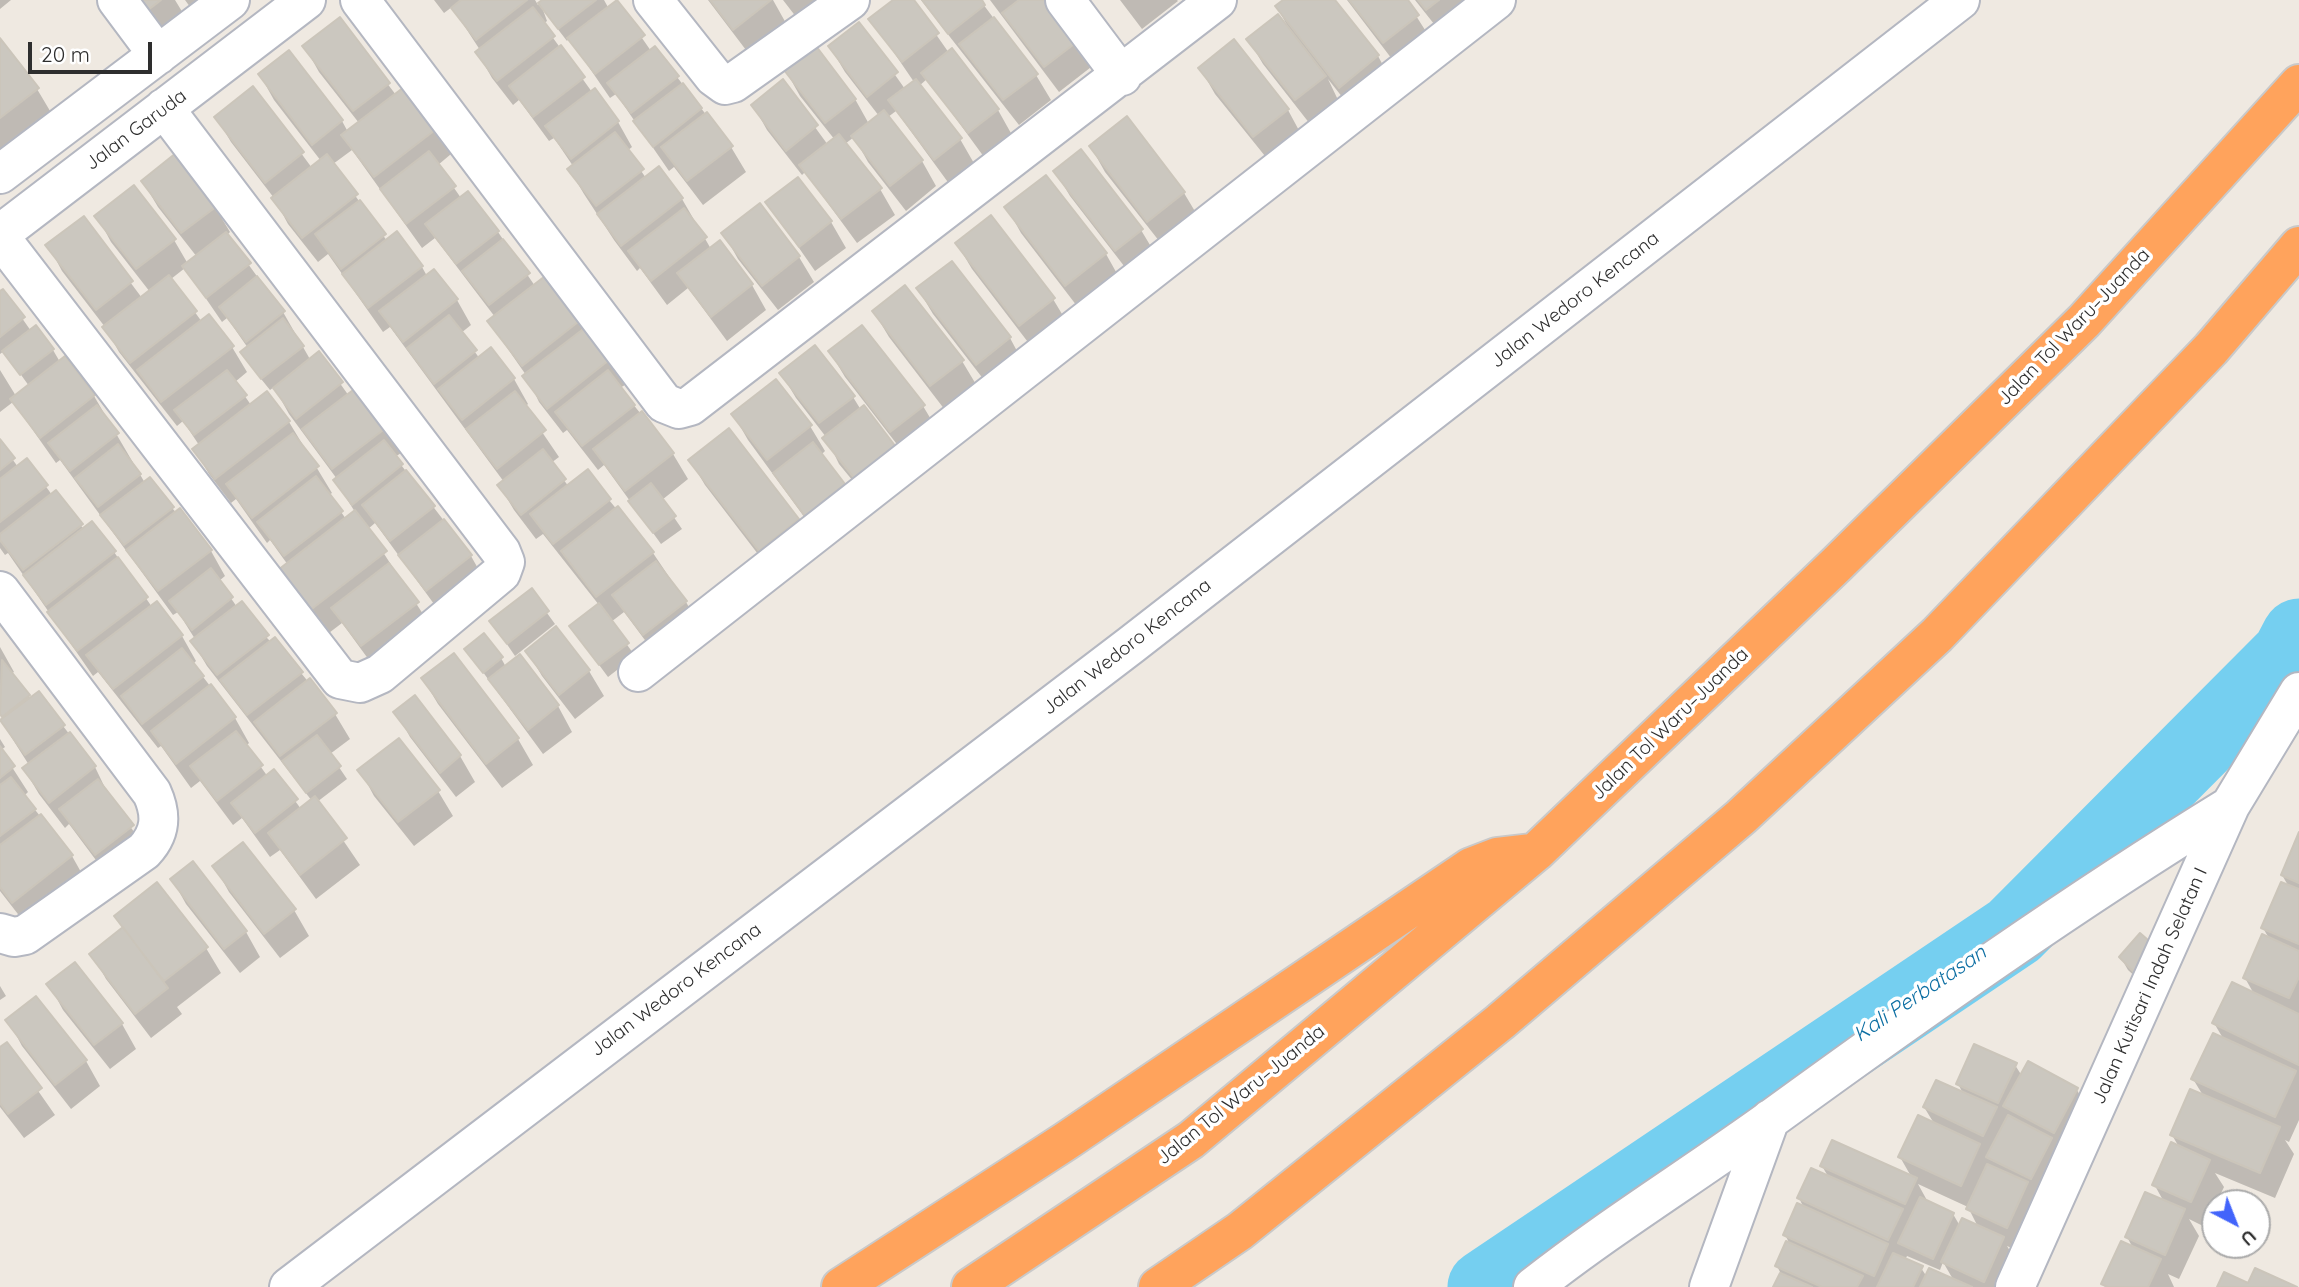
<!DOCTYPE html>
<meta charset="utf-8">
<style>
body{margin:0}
#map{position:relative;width:2299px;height:1287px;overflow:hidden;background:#efe9e1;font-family:Quicksand,sans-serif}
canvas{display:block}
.north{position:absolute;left:2201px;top:1189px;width:70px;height:70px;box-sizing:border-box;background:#fff;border:2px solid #ababab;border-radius:50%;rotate:138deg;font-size:19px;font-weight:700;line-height:28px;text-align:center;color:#2e2e2e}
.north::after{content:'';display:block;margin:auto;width:24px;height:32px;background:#4264fb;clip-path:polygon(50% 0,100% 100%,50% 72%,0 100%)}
.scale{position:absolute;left:28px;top:42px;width:124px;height:32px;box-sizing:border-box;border:4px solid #2e2e2e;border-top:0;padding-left:9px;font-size:21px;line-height:24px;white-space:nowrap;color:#2e2e2e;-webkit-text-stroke:5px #fff;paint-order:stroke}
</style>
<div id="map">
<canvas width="2299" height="1287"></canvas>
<div class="north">U</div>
<div class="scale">20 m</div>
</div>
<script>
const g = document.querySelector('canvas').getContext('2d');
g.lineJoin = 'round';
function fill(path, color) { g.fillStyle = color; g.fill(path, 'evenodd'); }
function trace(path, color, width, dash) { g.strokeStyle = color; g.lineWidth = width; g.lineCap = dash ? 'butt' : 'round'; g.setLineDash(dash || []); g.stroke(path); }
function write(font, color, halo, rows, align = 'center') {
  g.font = font + ' Quicksand,sans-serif'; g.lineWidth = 7; g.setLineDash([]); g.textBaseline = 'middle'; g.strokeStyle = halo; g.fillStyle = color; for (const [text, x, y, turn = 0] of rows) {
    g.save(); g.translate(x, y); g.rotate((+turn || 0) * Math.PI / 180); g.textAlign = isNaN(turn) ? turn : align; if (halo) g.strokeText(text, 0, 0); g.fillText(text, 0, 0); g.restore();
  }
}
fill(new Path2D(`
 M0 0H11L0 9Z
 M131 0H175L186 18 160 37Z
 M185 0H208L193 11Z
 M434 0H535L538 5 545 0H604L609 9 617 2 651 51 677 77 731 147 746 172 703 205 674 167 669 171 616 94 610 98 569 38 567 41 543 10 547 21 543 24 592 92 618 122 632 147 627 151 646 178 682 199 711 249 752 285 766 310 727 341 688 288 667 305 640 268 637 271 614 240 584 194 569 169 573 166 554 138 549 141 519 100 513 105 492 78 477 52 480 50 452 7 444 13Z
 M708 0H773L787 25 749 54Z
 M783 0H827L800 22Z
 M896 0H912L949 53 998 110 1012 135 984 157 927 79 919 86 960 139 975 165 950 185 896 111 888 117 922 161 936 186 906 211 868 162 854 137 845 144 880 189 895 215 857 243 805 172 802 175 767 130 753 105 782 82 828 145 835 140 800 96 786 71 855 99 869 124 879 116 845 72 830 47 859 24 905 89 914 82 871 19Z
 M921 0H980L1036 75 1051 100 1019 125Z
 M990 0H1050L1095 64 1059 92Z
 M1120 0H1177L1178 1 1142 29Z
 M1285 0H1333L1378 56 1392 82 1354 112 1328 79 1339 102 1310 124 1263 64 1248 39 1288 27 1277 7Z
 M1347 0H1406L1432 41 1398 67Z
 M1415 0H1477L1442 34Z
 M339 20 396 95 457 149 438 165 461 198 498 232 535 286 548 276 628 383 620 388 673 454 688 479 662 500 682 529 661 544 604 465 598 470 567 430 563 433 539 402 526 375 489 322 495 317 435 238 422 248 352 150 333 164 387 241 422 267 427 276 434 271 457 300 471 325 461 333 480 359 514 379 528 404 525 407 559 457 551 463 569 487 609 500 653 553 686 602 700 627 659 659 624 612 611 622 635 656 608 677 571 627 599 605 543 534 536 539 514 510 499 485 504 482 390 327 383 332 328 254 318 262 288 224 274 198 231 142 216 117 253 88 312 168 321 161 274 100 260 75 342 121 348 132 359 123 319 72 305 47Z
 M0 41 37 89 59 126 0 165Z
 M1234 42 1288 110 1302 136 1269 161 1215 94 1200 68Z
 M1091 147 1184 193 1199 218 1163 246 1105 172Z
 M1055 171 1141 230 1156 255 1131 275 1070 196Z
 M797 179 831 222 846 248 815 271 767 202Z
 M143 182 215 207 230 232 227 235 283 312 311 361 319 354 349 396 386 428 401 453 395 457 471 556 485 581 442 615 375 523 368 529 432 628 377 671 342 623 325 636 295 596 288 565 270 540 267 543 236 499 231 503 209 474 194 449 199 445 183 421 177 426 119 352 105 327 62 271 48 245 83 219 142 298 150 292 111 242 97 216 174 240 188 264 197 257 158 207ZM185 268 222 322 227 318 248 348 242 352 249 364 270 390 274 387 289 414 337 479 335 480 355 512 346 519 329 495 332 493 289 422 251 405 235 382 247 372 232 347 202 322 171 279Z
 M1007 208 1106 254 1120 279 1080 310 1021 233Z
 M724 234 799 257 814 282 778 310 738 259Z
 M957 244 1053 299 1068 324 1034 350 972 269Z
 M951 263 1010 338 1024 364 991 389 933 314 918 289Z
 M3 291 31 331 53 350 60 362 64 358 94 396 145 483 172 508 211 551 225 576 219 581 237 607 301 673 335 714 350 739 330 754 347 779 317 802 360 865 316 899 280 850 270 857 242 818 233 825 200 781 191 788 161 746 158 748 98 672 93 676 8 553 5 555 0 548V442L18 467 27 460 52 495 84 529 114 552 152 607 182 636 196 661 193 664 235 718 249 743 246 746 268 777 274 772 301 809 312 801 207 666 192 641 195 639 178 612 173 615 60 460 56 463 13 402 0 412V370L16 396 29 386 4 351 0 354V293Z
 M874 312 962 361 977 386 945 410 889 337Z
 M830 352 923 406 938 431 906 456 845 377Z
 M781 373 853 397 861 410 871 503 839 464 826 437 796 398Z
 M733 414 810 426 825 451 821 455 858 510 821 540 748 440Z
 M729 430 798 520 812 545 774 575 705 485 690 460Z
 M531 591 555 624 515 656 491 621Z
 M0 647 14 672 11 674 31 699 63 726 95 767 108 794 147 851 110 879 69 824 65 828 39 794 24 769 29 765 1 721 4 719 0 715Z
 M466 649 501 658 506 667 520 657 558 706 572 732 543 754Z
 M527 651 589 671 604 696 575 719 542 676Z
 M454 656 518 739 533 765 502 788 438 704 423 679Z
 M415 697 460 756 475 782 456 797 410 737 396 712Z
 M0 739 5 747 1 750 28 792 24 796 72 856 86 881 28 927 0 891Z
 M360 770 438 791 453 816 414 846 374 796Z
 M2299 836V1120L2289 1142 2285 1140 2294 1154 2275 1198 2215 1173 2224 1187 2205 1227 2189 1219 2199 1236 2179 1279 2168 1274 2174 1287H2105L2103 1284 2133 1248 2127 1237 2164 1202 2154 1184 2179 1147 2172 1135 2204 1097 2193 1079 2224 1040 2214 1023 2254 994 2245 978 2270 940 2263 928 2289 887 2282 875Z
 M215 867 294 910 309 936 280 958 229 892Z
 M172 879 246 932 260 957 240 973 186 904Z
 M116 916 206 948 221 973 177 1007 182 1014 151 1038 106 979 92 954 124 929Z
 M2140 936 2142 983 2128 970 2121 958Z
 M49 984 122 1024 136 1049 110 1069 63 1010Z
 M0 986 6 996 0 1000Z
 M8 1020 86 1061 100 1086 71 1109 22 1046Z
 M6 1045 55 1115 24 1138 0 1107V1046L2 1048Z
 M2015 1065 2022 1076 2077 1090 2091 1115 2021 1252 2007 1246 2018 1264 2007 1287H1775L1781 1274 1777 1266 1791 1246 1785 1235 1804 1208 1799 1198 1829 1178 1822 1166 1912 1178 1900 1157 1935 1125 1924 1107 1964 1095 1958 1084ZM1918 1184 1968 1207 1978 1227 1960 1226 1953 1214 1929 1204ZM1907 1256 1940 1270 1943 1262 1954 1281 1927 1277 1921 1268 1905 1260Z`), '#0003');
trace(new Path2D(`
 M1485 1287 2014 931 2289 655 2299 636`), '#75cff0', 75);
const building = new Path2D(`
 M135 0H161L144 13Z
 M461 0H527L476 40 451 8Z
 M542 0H596L558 29 538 3Z
 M617 0 645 35 595 74 567 38Z
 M710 0H771L733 30Z
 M893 0H914L939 33 902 62 868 19Z
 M922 0H982L985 5 948 34Z
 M1019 0H1052L1082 38 1044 67 1002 13Z
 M1283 0H1335L1379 55 1339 88 1275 6Z
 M1349 0H1408L1419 15 1383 43Z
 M1418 0H1439L1426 10Z
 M533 7 555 36 497 81 475 52Z
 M1278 14 1326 76 1295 100 1246 39Z
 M340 17 390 83 353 111 302 46Z
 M994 17 1038 74 1003 100 959 44Z
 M859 22 898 72 867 97 828 46Z
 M0 38 39 88 0 118Z
 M1234 39 1289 109 1253 137 1198 68Z
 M561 45 585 77 533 117 509 86Z
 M655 46 679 76 631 113 607 83Z
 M816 46 856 99 825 123 784 70Z
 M952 48 999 109 968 133 921 73Z
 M289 50 343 120 312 145 258 74Z
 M783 79 818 125 786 151 751 105Z
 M916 79 962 138 934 160 888 100Z
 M412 81 444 123 374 177 341 135Z
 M683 83 702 108 653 147 633 121Z
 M253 86 304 152 265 183 214 117Z
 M595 88 619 121 571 159 545 126Z
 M884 110 923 160 890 186 851 136Z
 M707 112 733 146 687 181 661 147Z
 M1127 116 1185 192 1147 222 1089 146Z
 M615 132 644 169 596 206 567 169Z
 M839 134 882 188 841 219 799 165Z
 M1081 149 1143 229 1115 251 1053 171Z
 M429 151 456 186 406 224 380 189Z
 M176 153 217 206 181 233 141 181Z
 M327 154 358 194 302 238 271 198Z
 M659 166 683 198 621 246 597 214Z
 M1046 175 1107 253 1065 286 1004 207Z
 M798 177 832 221 799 247 765 202Z
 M134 185 176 239 136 269 94 216Z
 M468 191 499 231 456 264 425 224Z
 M360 200 386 234 341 269 315 234Z
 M760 203 800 256 762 286 721 233Z
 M684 208 707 237 651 281 628 251Z
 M991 215 1055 298 1019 326 955 243Z
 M84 216 133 281 96 310 45 245Z
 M397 231 423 266 368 308 342 274Z
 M226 232 251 263 206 298 182 266Z
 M503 239 530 273 489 305 462 271Z
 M720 240 753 284 711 317 677 273Z
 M952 261 1011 337 976 365 916 288Z
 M434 269 458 299 403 342 379 311Z
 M549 273 583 318 522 366 487 321Z
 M169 275 197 311 130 363 102 327Z
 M257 276 285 311 246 342 219 307Z
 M905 285 964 360 930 386 872 311Z
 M3 289 25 317 0 337V291Z
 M209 314 234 346 161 402 137 370Z
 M449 315 477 350 434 384 407 348Z
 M283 318 304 346 261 379 240 352Z
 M590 324 614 356 547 409 522 376Z
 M36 325 54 349 20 375 2 351Z
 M862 325 925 405 890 432 828 351Z
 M815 345 855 396 819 423 779 373Z
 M491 347 515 378 462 420 438 389Z
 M319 351 343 382 296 419 273 388Z
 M65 356 95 395 40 438 10 399Z
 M227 370 247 395 194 435 174 410Z
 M608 370 635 405 582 446 555 412Z
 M776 379 812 425 767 460 731 414Z
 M357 387 387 427 332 469 302 429Z
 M267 391 290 421 215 479 192 449Z
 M515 391 546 430 497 469 466 429Z
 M97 405 119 433 70 471 48 443Z
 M864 405 896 447 855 479 822 438Z
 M642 411 674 453 625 491 593 449Z
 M729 428 799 519 759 551 688 460Z
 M293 433 319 466 252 518 226 484Z
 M0 439 15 458 0 470Z
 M384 440 403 464 352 505 333 480Z
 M813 442 845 484 805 516 773 473Z
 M118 444 141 474 98 507 75 478Z
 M543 449 566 479 521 515 497 485Z
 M27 458 48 485 0 522V479Z
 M588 469 611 499 553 544 530 514Z
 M406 470 435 506 390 541 362 505Z
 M316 476 343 511 284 556 257 522Z
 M150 477 174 507 124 545 100 515Z
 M651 483 676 516 653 533 628 501Z
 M56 490 83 524 23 570 0 540V534Z
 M618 506 654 552 596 597 561 551Z
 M180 508 212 550 158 591 126 550Z
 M355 510 387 551 309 611 278 570Z
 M444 519 472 555 426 591 398 555Z
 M92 521 116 551 46 605 23 575Z
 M118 557 148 597 77 651 47 612Z
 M656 561 687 601 643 635 612 595Z
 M389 563 419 602 361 646 331 608Z
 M211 568 233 597 192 630 169 601Z
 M532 588 549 611 507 644 489 621Z
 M157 601 183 635 113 689 86 655Z
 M242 601 269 635 217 675 190 641Z
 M599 603 629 643 599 665 569 626Z
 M556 626 590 670 559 695 525 651Z
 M484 633 503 657 483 673 464 649Z
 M275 637 303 672 247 715 220 680Z
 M182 648 204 676 142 724 121 696Z
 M454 653 519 738 486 764 421 678Z
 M520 654 559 705 528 730 488 679Z
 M2 660 30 695 2 717 0 714Z
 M310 678 337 713 280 756 254 722Z
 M211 684 236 717 176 764 151 731Z
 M39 691 65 725 25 755 0 720Z
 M415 695 461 755 440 773 393 712Z
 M236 731 263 765 217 801 190 766Z
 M70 732 96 766 49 803 22 768Z
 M317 735 341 766 306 793 282 761Z
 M399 738 440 790 398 822 357 770Z
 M0 746 15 766 0 778Z
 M274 769 298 799 255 833 231 803Z
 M11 777 36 809 0 836V785Z
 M98 779 134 825 95 855 59 809Z
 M315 796 347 838 300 875 268 833Z
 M41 814 73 855 12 903 0 887V845Z
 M2299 832V883L2281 875Z
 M243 842 296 909 264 934 212 866Z
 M193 861 247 931 224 949 170 879Z
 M157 882 208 947 164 981 114 916Z
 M2281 882 2299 889V944L2261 928Z
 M123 927 168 988 135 1014 89 954Z
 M2140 933 2156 947 2134 972 2119 957Z
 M2262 934 2299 951V977L2289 998 2243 978Z
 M75 962 123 1023 94 1045 46 984Z
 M2232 982 2299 1014V1065L2212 1023Z
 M36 996 87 1060 55 1085 5 1020Z
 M2213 1033 2296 1071 2275 1117 2191 1079Z
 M7 1042 42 1088 8 1114 0 1103V1047Z
 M1974 1044 2017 1063 1998 1103 1956 1084Z
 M2028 1061 2078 1088 2054 1133 2003 1106Z
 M1936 1080 1997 1107 1983 1136 1923 1107Z
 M2190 1089 2280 1127 2260 1173 2170 1135Z
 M1918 1115 1980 1144 1961 1186 1898 1157Z
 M2008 1115 2052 1138 2031 1179 1986 1157Z
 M1832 1140 1917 1178 1905 1204 1820 1166Z
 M2171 1142 2210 1160 2191 1202 2152 1185Z
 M1987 1164 2028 1182 2007 1228 1966 1209Z
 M1811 1168 1903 1209 1888 1240 1797 1198Z
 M2145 1192 2185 1209 2165 1255 2125 1237Z
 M1920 1197 1954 1213 1933 1259 1898 1243Z
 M1797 1203 1888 1244 1874 1276 1783 1235Z
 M1962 1218 2004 1237 1984 1282 1941 1262Z
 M1786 1241 1863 1276 1857 1287H1822L1775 1266Z
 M2121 1241 2161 1259 2148 1287H2108L2101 1284Z
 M1893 1253 1923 1266 1913 1287H1877Z
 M1929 1268 1972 1287H1920Z
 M2255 1268 2297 1287H2217L2224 1272 2248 1283Z
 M1780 1273 1812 1287H1773Z`);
fill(building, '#cbc7bf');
trace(building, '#cbc5ba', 2);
const minor = new Path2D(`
 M117 0 158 55
 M360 0 664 403 679 409 690 406 1217 0
 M653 0 714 77 725 85 733 83 850 0
 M1065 0 1122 76
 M0 174 230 0
 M0 234 306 0
 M0 237 340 679 360 683 380 674 501 573 505 562 501 552 164 108
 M0 591 152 793C162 815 161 833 144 851L25 935 14 937 0 933
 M638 672 1496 0
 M289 1287 1131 645 1960 0
 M1533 1287C1609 1227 1692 1176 1771 1119 1921 1010 2072 903 2230 806
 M1709 1287 1770 1119
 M2015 1287 2230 806 2299 692`);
const highway = new Path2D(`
 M841 1287 1066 1141 1471 867 1497 857 1532 853
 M971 1287 1191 1140 1536 852 1836 565 2084 321 2299 84
 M1158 1287 1240 1231 1500 1022 1741 817 1937 635 2211 349 2299 246`);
trace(minor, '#b4b7c1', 42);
trace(highway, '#c9c9c9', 42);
trace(minor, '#fff', 38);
trace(highway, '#ffa35c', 38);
write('19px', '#2e2e2e', '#fff', [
 ["Jalan Garuda",136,130,-37],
 ["Jalan Wedoro Kencana",1575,300,-38],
 ["Jalan Tol Waru–Juanda",2074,327,-46],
 ["Jalan Wedoro Kencana",1127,647,-38],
 ["Jalan Tol Waru–Juanda",1670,724,-44],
 ["Jalan Kutisari Indah Selatan I",2150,986,-66],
 ["Jalan Wedoro Kencana",676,990,-37],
 ["Jalan Tol Waru–Juanda",1241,1095,-39]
]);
write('italic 21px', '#0d6fa3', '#fff', [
 ["Kali Perbatasan",1920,994,-34]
]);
</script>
